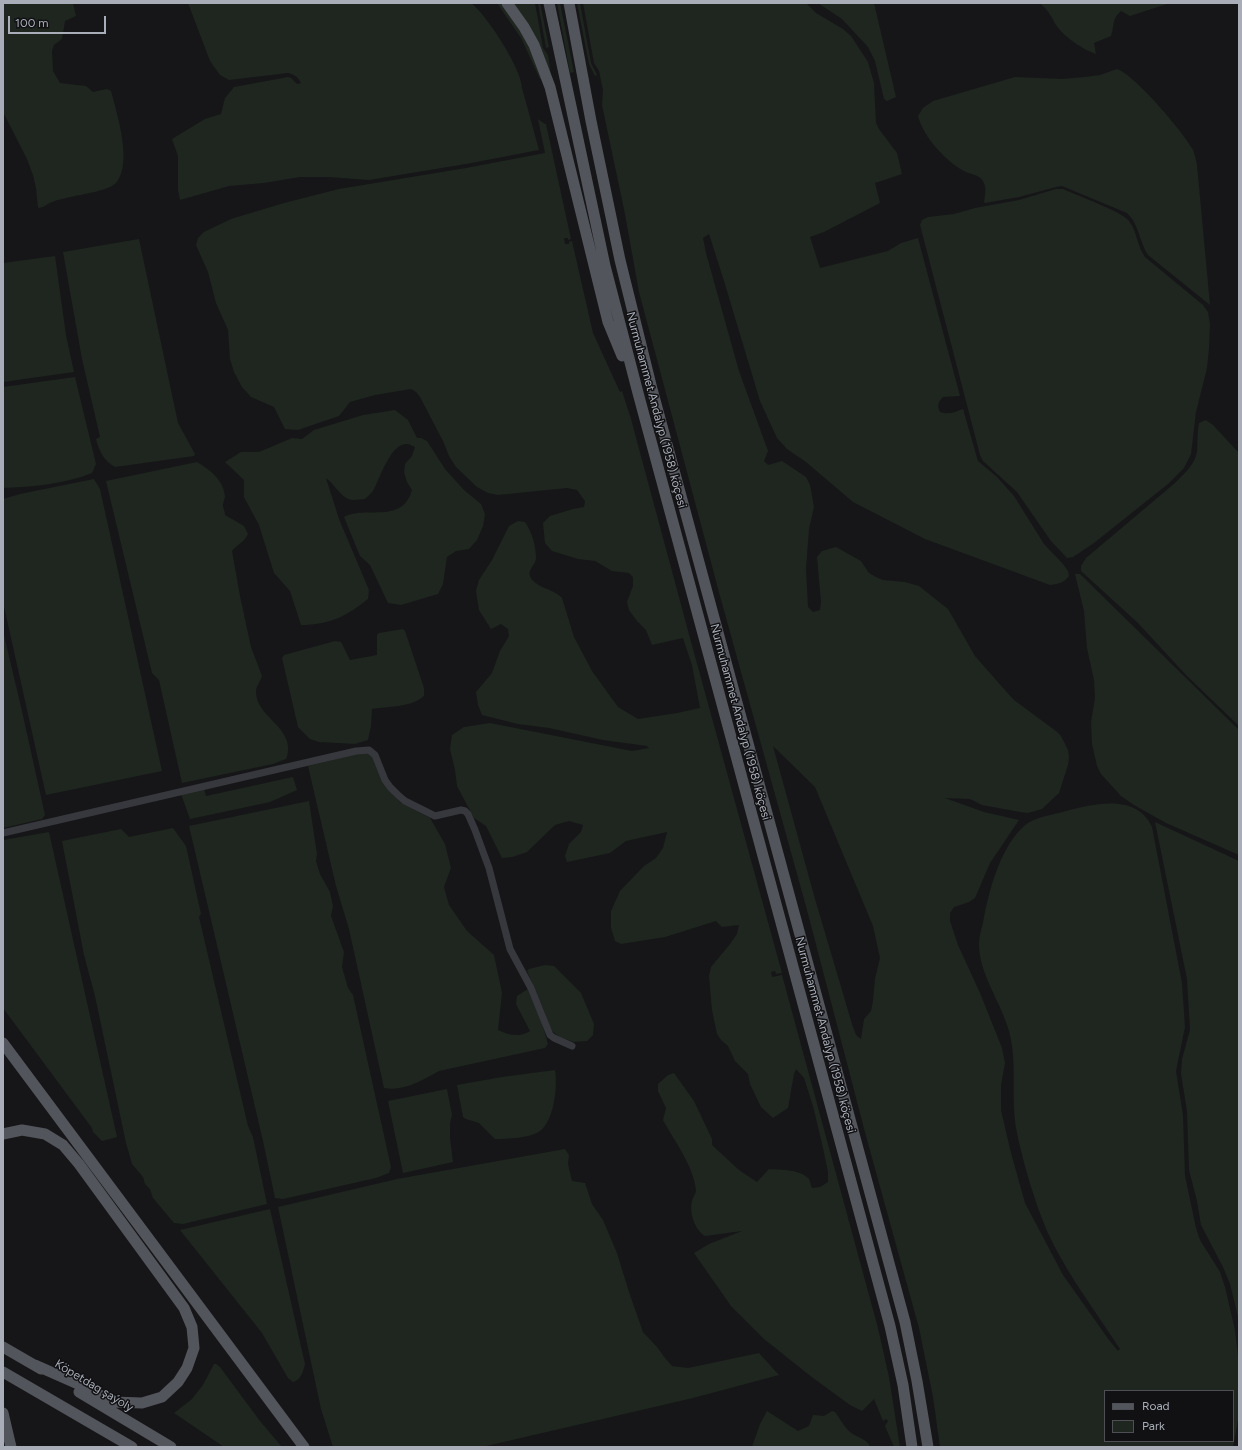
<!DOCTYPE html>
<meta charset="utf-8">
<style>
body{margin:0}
#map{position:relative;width:1242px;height:1450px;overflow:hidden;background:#161618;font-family:Figtree,sans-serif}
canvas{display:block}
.frame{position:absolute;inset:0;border:4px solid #a8adb8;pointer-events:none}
.legend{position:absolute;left:1104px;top:1390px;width:130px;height:52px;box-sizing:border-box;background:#111113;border:1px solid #4d4f55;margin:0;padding:5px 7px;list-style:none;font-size:12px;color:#a8adb8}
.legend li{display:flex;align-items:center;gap:8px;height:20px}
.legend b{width:20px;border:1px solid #4d4f55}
.scale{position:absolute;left:8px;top:16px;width:98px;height:18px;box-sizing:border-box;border:2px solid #a8adb8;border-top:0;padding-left:5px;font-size:12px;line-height:14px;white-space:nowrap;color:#a8adb8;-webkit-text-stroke:3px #111113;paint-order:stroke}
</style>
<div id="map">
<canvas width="1242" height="1450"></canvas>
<div class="frame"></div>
<ul class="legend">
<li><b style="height:5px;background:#53555c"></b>Road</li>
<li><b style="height:11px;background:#1e261f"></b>Park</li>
</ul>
<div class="scale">100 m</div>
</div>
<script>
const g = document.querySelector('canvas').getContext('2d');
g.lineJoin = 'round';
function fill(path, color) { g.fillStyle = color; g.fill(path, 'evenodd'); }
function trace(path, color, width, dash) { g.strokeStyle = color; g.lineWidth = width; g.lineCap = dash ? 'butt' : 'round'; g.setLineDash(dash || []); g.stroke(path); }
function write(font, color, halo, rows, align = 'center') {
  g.font = font + ' Figtree,sans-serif'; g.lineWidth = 3; g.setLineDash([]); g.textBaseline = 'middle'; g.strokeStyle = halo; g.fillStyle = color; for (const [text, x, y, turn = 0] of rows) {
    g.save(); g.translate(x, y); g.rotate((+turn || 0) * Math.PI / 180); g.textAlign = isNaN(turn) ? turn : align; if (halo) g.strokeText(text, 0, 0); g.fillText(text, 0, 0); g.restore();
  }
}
fill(new Path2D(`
 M3 3H73L76 16 65 21 62 39 54 45 52 51 53 71 60 83 86 86 93 92 107 89 111 91C117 114 133 163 116 183 109 190 85 194 75 196 67 198 59 199 52 202 47 204 43 208 38 208L36 188 33 175 27 159 3 112Z
 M188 3H471C486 14 522 69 522 88L539 150 466 164 369 180 328 177H300L264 183 229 186 180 200 178 190V156L172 139 205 119 221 114 225 98 234 87 288 77 291 78 297 84 301 83C298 77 295 75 288 73L229 80 220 75 210 61Z
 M497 3H501C519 26 532 51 543 78L540 79 521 38Z
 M513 3H535L543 48 548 55 551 75Z
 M538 3H540L549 47 546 48Z
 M557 3H560L574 72 570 73Z
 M577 3H580L591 63 597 75 595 76 589 64Z
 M583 3H806L816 13 843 29 851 36 868 62 874 83 876 123 879 129 897 153 902 174 875 183 880 203 824 232 810 237 820 268 888 251 901 243 918 238 960 396 943 397C938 402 937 406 940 412 949 415 955 412 963 409L978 461 997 477 1014 496 1044 544 1063 564 1068 571 1069 576C1064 583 1058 584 1050 585L925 539 853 502 806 462 787 449 777 438 760 401 724 281 709 234 703 238 706 253 739 371 768 451 764 461 768 465 782 461 806 477 810 485 814 507 809 529 806 569 808 607 813 612 820 610 821 602 817 557 822 551 836 547 861 561 869 573 876 577 883 580 905 582 919 586 948 609 975 656 1004 689 1014 700 1056 731 1061 736 1068 750 1069 757 1068 765 1059 793 1042 809 1028 813 1020 812 982 805 970 799 945 798 984 812 1019 820 990 863 975 898 969 902 954 907 950 913V921L958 945 980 993 1002 1048 1005 1063 1001 1085V1110L1011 1153 1025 1203 1063 1275 1109 1340 1118 1351 1120 1349C1096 1312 1065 1271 1047 1231 1034 1200 1024 1166 1017 1133 1010 1099 1018 1064 1009 1031 1001 1002 979 974 979 944 979 937 981 930 983 923 988 894 999 851 1021 829 1031 818 1046 816 1059 813 1088 805 1136 791 1152 827L1182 983 1185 1027 1176 1071 1183 1115 1185 1176 1196 1228 1200 1240 1220 1272 1225 1287 1235 1330 1239 1364V1414L1233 1447H940L933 1397 919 1328 866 1136 807 910 720 596 639 292 625 214 602 105 603 90 599 71 594 63ZM773 746 815 787 873 926 880 958 875 979 873 1001 871 1011 864 1019 861 1039 856 1035 852 1024 815 899ZM1105 1391H1233V1441H1105Z
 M818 3H874L896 97 887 101 884 99 875 61 868 47 842 19Z
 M1039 3H1170L1130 16 1121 11C1111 20 1115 25 1111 36L1094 43 1096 54C1082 49 1065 38 1056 25 1050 15 1049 10 1039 3Z
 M1117 69C1134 74 1185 134 1193 150 1195 155 1196 160 1197 165L1210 305 1148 255C1139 241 1139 224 1127 213L1062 186 1056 187 1019 197 985 203 984 202C985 195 987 188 983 181 979 174 968 174 962 170 944 159 923 136 918 116L923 108 933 101 1015 77 1062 79 1085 77 1100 75Z
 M538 119 545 124H546L571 239 568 240V238H564L565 244H569V242L572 241 593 333 620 392 622 391 631 419 690 638 782 973 776 974 775 971 771 972 772 977 782 975 878 1328 889 1377 900 1447H894L885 1426 888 1421 886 1419 883 1421 874 1399 862 1411 850 1405 813 1378 764 1339 731 1306 694 1253 709 1244 742 1231 705 1236C695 1230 689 1213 692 1201 693 1197 696 1194 696 1190 693 1165 675 1142 663 1120L666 1108 658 1091V1084L668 1075 674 1073 694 1101 712 1139V1145L739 1170 757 1182 769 1169C781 1170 800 1169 809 1179 810 1181 811 1186 812 1188L820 1187 828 1182V1172L823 1148 813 1106 804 1078 796 1069 794 1074 788 1108 773 1118 761 1107 750 1084 748 1074 735 1061 728 1046 721 1040 717 1034 712 1010 709 976 711 967 730 944 737 934 739 925 722 927 716 921 665 937 621 944 615 941 611 928V911L620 891 644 866 656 858 663 848 667 832 626 841 610 853 567 862 565 856 569 844 581 832 583 825 569 821 555 825 527 852 512 857 502 858 486 826 474 818 457 786 455 770 450 749 452 735 464 727 490 723 632 751 649 748 647 746 603 740 549 728 518 724 482 715 478 705 476 692 492 673 500 651 509 636 508 629 501 624 491 629 479 610 476 591 479 580 492 560 509 526 518 521 525 522C532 532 536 546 536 558 536 565 526 570 531 578 538 589 553 588 562 598L574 637 592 671 618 707 638 719 677 713 700 708 692 665 683 638 652 645 646 630 637 621 629 610 627 602 633 586V577L629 573 612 571 595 561 578 559 552 551 545 543 543 523 550 516 573 509 584 507 585 501 577 490 567 488 498 495 488 493 477 487 456 467 449 456 443 441 420 397 416 392 411 389 375 395 350 402 339 416 298 430 285 429 274 407 251 397 242 387 234 372 230 359 228 330 216 303 208 272 196 245 198 238 204 232 231 219 284 203 339 189 466 168 545 153Z
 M1056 189H1063C1076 195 1123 212 1129 221 1137 231 1137 246 1145 257L1203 305 1208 312 1210 324 1209 348 1207 368 1196 412 1191 454 1184 468 1168 484 1094 543 1073 557 1067 558 1051 541 1017 492 983 461 980 455 920 225 922 220 928 217 954 214 975 208 1019 200Z
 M139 239 178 423 195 454 194 456 115 467C104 461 99 451 96 439L100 437 82 359 63 252Z
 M55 256 66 335 74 372 3 382V263Z
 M75 377 96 464 92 473C66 484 31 487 3 488V387Z
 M395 410 408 420 417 438H421L427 441 445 469 464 490 481 504 485 514 483 526 477 540 469 549 456 551 447 557 443 584 438 594 401 605 388 603 370 565 360 556 344 517C366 505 402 525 412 490L407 482 404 472 405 464 412 456 415 447C413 446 409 444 407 444 392 442 380 477 375 487 373 492 369 495 365 499 360 499 353 501 348 499 339 494 334 484 326 478L339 519 369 590 368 599C347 616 329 625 301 625L290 591 274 573 259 525 244 497V480L225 462 241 452H259L292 438 302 439 314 430 363 415Z
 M1206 420 1213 425 1239 453V726L1186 675 1138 623 1081 571V566L1086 558 1175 483C1184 474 1195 464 1197 452 1198 442 1197 432 1199 423Z
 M197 462C210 470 223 479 225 496 225 499 223 502 223 505 223 508 225 512 225 515L244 526 248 534C243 544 238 543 232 551L240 596 251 647 262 676C261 680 256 687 256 691 255 715 290 726 288 750 288 753 287 757 286 759L273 764 182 783 159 680 152 673 106 481Z
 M94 479 100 489 162 771 46 795 3 602V499L20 494Z
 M1075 574H1080L1239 730V855L1166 823 1134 805 1121 796 1101 774 1097 766 1092 744 1091 722 1095 698 1094 680 1087 648 1084 611Z
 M403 629 405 631 424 688V696C410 708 389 706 372 709L371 726 368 740 355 744 319 742 310 739 298 727 282 658 284 655 335 641 341 642 350 660 377 655V635L379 633Z
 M3 631 22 711 45 815 42 819 3 828Z
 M368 752 374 756 394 796 400 802 430 818 445 844 451 868 444 887 449 905 467 931 494 955 502 993 498 1030C509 1035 519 1038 530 1031L516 1004 517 996 528 989 540 1016 548 1044 545 1048 439 1071C423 1080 403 1092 384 1088L349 929 336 886 308 766 359 753Z
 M293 777 297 790 270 802 190 819 181 794 204 789 206 796Z
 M309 801 317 854 316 861 320 874 330 892 333 906 331 916 344 952 342 967 348 988 353 995 391 1167 389 1173 376 1178 283 1199 275 1198 263 1141 189 826Z
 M1155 822 1239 861V1321L1230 1284 1223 1267 1201 1225 1197 1201 1189 1170 1187 1111 1181 1074 1182 1059 1190 1030 1187 979Z
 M173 828 186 846 201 914 199 917 248 1126 253 1137 267 1204 183 1224 174 1223 153 1198 150 1189 145 1184 143 1177 132 1164 126 1143 95 996 84 955 62 841 121 829 129 837Z
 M49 832 117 1137 102 1141 93 1132 92 1128 3 1008V840Z
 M545 965 554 966 581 993 594 1024 593 1035 587 1041 574 1042 561 1038 553 1032 550 1028 545 1013 527 971 529 969Z
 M555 1070C558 1086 554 1121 540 1131 531 1138 507 1139 495 1139L479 1123 466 1119 463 1117 457 1085 502 1077Z
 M447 1089 452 1115 450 1123V1138L453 1162 403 1173 388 1101Z
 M565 1149 569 1155 568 1164 572 1181 585 1183 592 1204 603 1220 617 1253 629 1292 643 1332 657 1347 665 1358 672 1366 688 1368 759 1353 779 1375 693 1398 482 1447H333L321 1409 278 1207 397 1179Z
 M270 1209 305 1364C303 1372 301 1380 293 1382L288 1378 262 1333 180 1230Z
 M214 1364H216L220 1367 260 1421 282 1447H224L174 1413 192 1399 203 1385Z
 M767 1411 798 1431 809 1426 813 1415 824 1416 832 1411 835 1412C840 1418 844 1427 850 1432 857 1438 867 1438 870 1447H752L760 1424Z`), '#1e261f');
trace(new Path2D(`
 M3 833 356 751 369 750 375 755 385 780 390 787 399 796 405 801 435 816 461 810 465 811 468 814 475 830 489 868 510 949 531 988 550 1035 554 1038 572 1046`), '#37383d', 7);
trace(new Path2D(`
 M507 3 524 27 534 45 550 87 608 322 622 356
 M549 3 605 266 638 393 890 1326 903 1385 912 1447
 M569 3 591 121 620 260 652 389 905 1322 917 1381 928 1447
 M3 1043 304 1447
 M3 1134 22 1130 45 1134 63 1145 79 1164 184 1308 192 1327 194 1348 187 1368 178 1382 162 1397 142 1403 113 1402 87 1388 35 1365
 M3 1347 41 1369
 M3 1372 132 1447
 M79 1392 171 1447
 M3 1413 11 1447`), '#53555c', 11);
write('12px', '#a8adb8', '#111113', [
 ["Nurmuhammet Andalyp (1958) köçesi",656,410,75],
 ["Nurmuhammet Andalyp (1958) köçesi",740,722,75],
 ["Nurmuhammet Andalyp (1958) köçesi",825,1035,75],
 ["Köpetdag şaýoly",94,1386,31]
]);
</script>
